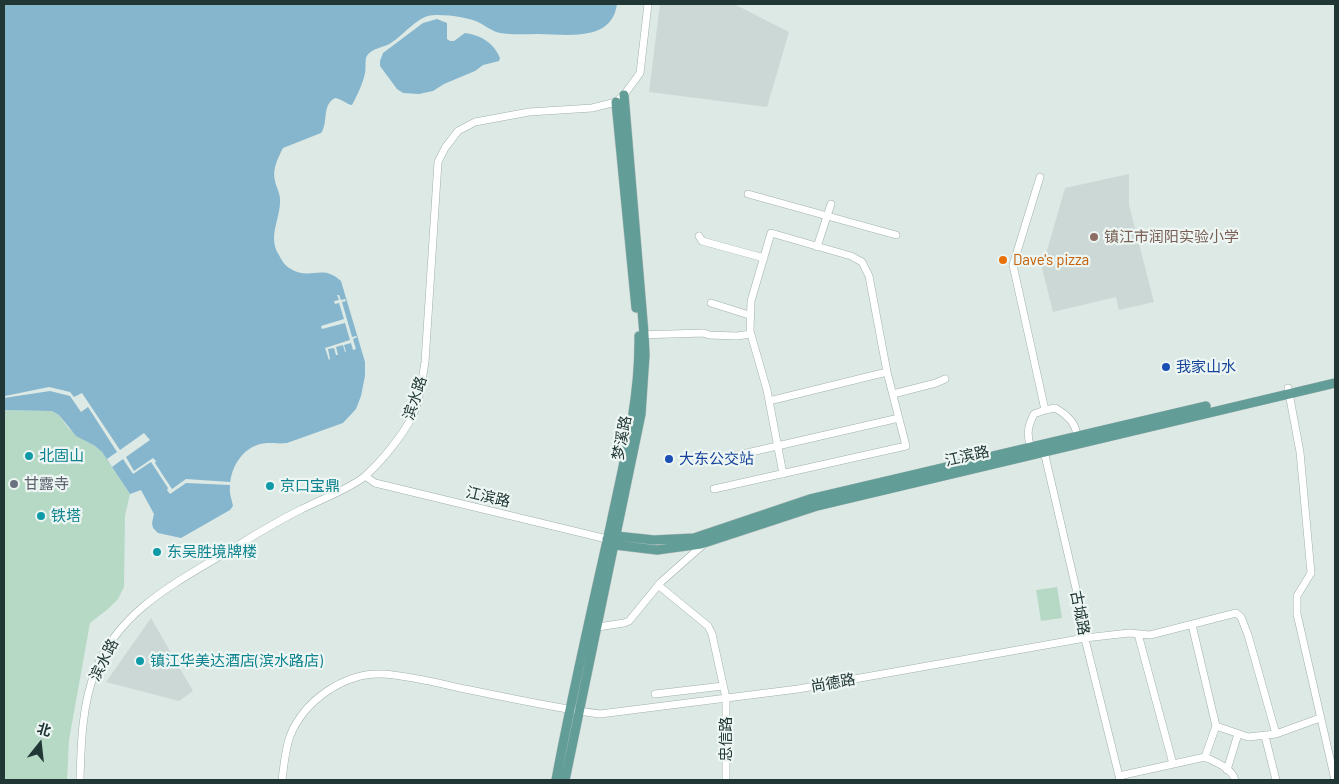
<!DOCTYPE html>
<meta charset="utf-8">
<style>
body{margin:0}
#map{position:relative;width:1339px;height:784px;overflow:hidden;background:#dde9e5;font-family:Barlow,"Noto Sans SC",sans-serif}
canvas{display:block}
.frame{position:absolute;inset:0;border:5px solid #203735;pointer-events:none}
.north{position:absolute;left:15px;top:719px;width:50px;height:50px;-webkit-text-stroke:4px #edf6f3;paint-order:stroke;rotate:16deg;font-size:14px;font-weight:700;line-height:20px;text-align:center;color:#203735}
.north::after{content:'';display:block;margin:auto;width:18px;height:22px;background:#203735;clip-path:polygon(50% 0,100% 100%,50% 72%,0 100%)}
</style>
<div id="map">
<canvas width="1339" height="784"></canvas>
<div class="frame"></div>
<div class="north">北</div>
</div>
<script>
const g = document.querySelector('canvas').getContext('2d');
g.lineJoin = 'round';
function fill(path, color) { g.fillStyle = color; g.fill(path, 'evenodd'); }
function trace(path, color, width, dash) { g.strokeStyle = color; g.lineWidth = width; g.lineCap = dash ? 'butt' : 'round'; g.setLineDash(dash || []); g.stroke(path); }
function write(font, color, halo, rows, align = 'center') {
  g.font = font + ' Barlow,"Noto Sans SC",sans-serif'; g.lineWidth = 4.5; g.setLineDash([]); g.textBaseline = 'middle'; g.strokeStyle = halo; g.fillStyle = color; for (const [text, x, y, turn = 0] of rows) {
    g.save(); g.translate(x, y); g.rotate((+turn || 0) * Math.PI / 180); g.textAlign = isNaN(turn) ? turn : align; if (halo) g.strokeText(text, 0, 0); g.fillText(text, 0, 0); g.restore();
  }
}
fill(new Path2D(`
 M660 4H734L789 32 767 107 649 92Z
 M1129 174V205L1154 302 1119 310 1116 297 1053 312 1042 268 1065 188Z
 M151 618 193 691 179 701 106 682Z`), '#ccd8d5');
fill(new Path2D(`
 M4 410 52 411 59 415 68 428 85 441 95 446 102 452 130 494 125 516 124 587 118 599 108 609 90 623 69 740 67 780H4Z
 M1057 587 1062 618 1041 621 1036 590Z`), '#b6d9c6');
fill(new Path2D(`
 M4 4H617C612 43 565 34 538 34 526 34 512 35 500 33 492 31 487 27 480 23 469 17 439 13 428 16 416 19 402 36 391 43 383 48 370 48 366 58 365 63 366 68 365 73 363 83 357 96 352 105 346 104 342 99 335 98 321 106 329 122 321 133L283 148C278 158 272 169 275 181 276 187 280 193 280 199 281 219 267 236 279 255 282 261 285 266 291 269 310 281 322 263 341 281L365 362V376L361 396 356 409 343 423 287 443C280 444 274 443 267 443 245 444 230 466 230 487 229 493 232 500 233 506L230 510 181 538 158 533 153 528 152 523 154 514 141 490 130 494 102 452 95 446 76 436 59 415 52 411 4 410Z
 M437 19 447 23V39L450 41H454L465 33C481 35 494 43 500 58L499 61 483 65 475 71 444 84 433 91 419 94 403 93 397 89 380 66V61L383 53 423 23Z`), '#86b6cd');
fill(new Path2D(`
 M337 295H339L341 300 345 299 346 301 342 302 352 337 356 336 357 337 353 339 356 349 353 350 351 343 344 345 346 352H345L343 345 336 347 338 355H336L334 348 328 349 330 359 329 360 325 348 350 340 345 323 322 329 321 326 344 319 339 303 335 304 334 301 339 300Z
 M49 387 70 392 74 397 82 393 120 450 144 433 150 440 126 457 134 471 153 458 156 461 155 463 172 489 186 479 230 482V485L186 483 170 494 167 490 168 488 151 462 133 474 123 459 112 467 107 459 117 452 88 407 81 412 70 396 50 391 4 398V393L5 396Z`), '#dde9e5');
const minor = new Path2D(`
 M748 194 896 235
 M699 236 702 241 764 258
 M817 247 831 204
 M711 303 749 315
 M639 335 704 333 709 335 737 336 751 334
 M1288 388 1300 452 1311 573 1297 596V614L1335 780
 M893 394 936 383 945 379
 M1045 410 1055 408C1066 414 1076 422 1077 436
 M1031 447C1026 435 1028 426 1034 414L1045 410 1013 265 1040 177
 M1043 447 1081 610 1083 631 1120 780
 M712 461 899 418
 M783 474 767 390 750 331 751 301 771 233 851 256 862 262 869 276 887 372
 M365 476 375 483 607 539
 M714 489 906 446 887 372 769 401
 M658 585 708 626 712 634 726 698V780
 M1192 625 1216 726 1205 757
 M598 627 624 623 629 621 661 582 704 544
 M1138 634 1173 764
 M655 694 723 686
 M1216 726 1248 737 1276 734 1320 718
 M1265 736 1276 780
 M1227 770 1238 734
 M1119 776 1205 757C1215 762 1232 768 1235 780
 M80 780C81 743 82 704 96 669 120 612 170 586 220 556 247 540 273 523 302 509 319 500 352 488 365 476 382 461 402 436 412 417 420 400 422 380 425 362L438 162 445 148 458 131 475 122 529 112 592 108 616 102 624 95 640 73 648 4
 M282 780C284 765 285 750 290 736 304 701 344 672 383 674 411 676 438 683 465 689 510 698 555 708 600 714L798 689 1085 638 1129 633 1150 635 1236 613 1241 617 1248 635 1276 734`);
const major = new Path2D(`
 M616 102 636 308
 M607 539 615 545 657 550 701 544 817 506 1335 383
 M607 539 616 536 654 540 694 538 810 499 1206 406
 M556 780C572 694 592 609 611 523 624 461 640 400 639 336
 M565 780 641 414 645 355 644 334 624 95`);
trace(minor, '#a1b0ad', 8);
trace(major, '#bcc3c2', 10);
trace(minor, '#fff', 7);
trace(major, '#639d98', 9);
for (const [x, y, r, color] of [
 [1094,237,5,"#8d6e63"],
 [1003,260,5,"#e8710a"],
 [1166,367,5,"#1a4fb4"],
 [29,456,5,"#0f9aa8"],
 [669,459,5,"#1a4fb4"],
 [14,484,5,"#6b7280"],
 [270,486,5,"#0f9aa8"],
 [41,516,5,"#0f9aa8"],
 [157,552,5,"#0f9aa8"],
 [140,661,5,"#0f9aa8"]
]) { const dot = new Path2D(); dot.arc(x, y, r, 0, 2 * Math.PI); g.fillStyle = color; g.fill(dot); trace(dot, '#edf6f3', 2); }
write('15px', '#785e54', '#edf6f3', [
 ["镇江市润阳实验小学",1104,237]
], 'left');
write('15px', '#c56008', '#edf6f3', [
 ["Dave's pizza",1013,260]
], 'left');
write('15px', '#164399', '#edf6f3', [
 ["我家山水",1176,367],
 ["大东公交站",679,459]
], 'left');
write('15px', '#203735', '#edf6f3', [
 ["滨水路",415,398,-72],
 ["梦溪路",622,438,-79],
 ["江滨路",967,456,-13],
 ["江滨路",488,497,13],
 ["古城路",1080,613,79],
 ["滨水路",104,660,-63],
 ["尚德路",833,683,-10],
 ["忠信路",726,739,-90]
]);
write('15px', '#0d838f', '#edf6f3', [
 ["北固山",39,456],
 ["京口宝鼎",280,486],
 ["铁塔",51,516],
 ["东吴胜境牌楼",167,552],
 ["镇江华美达酒店(滨水路店)",150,661]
], 'left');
write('15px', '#5b616d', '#edf6f3', [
 ["甘露寺",24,484]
], 'left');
</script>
